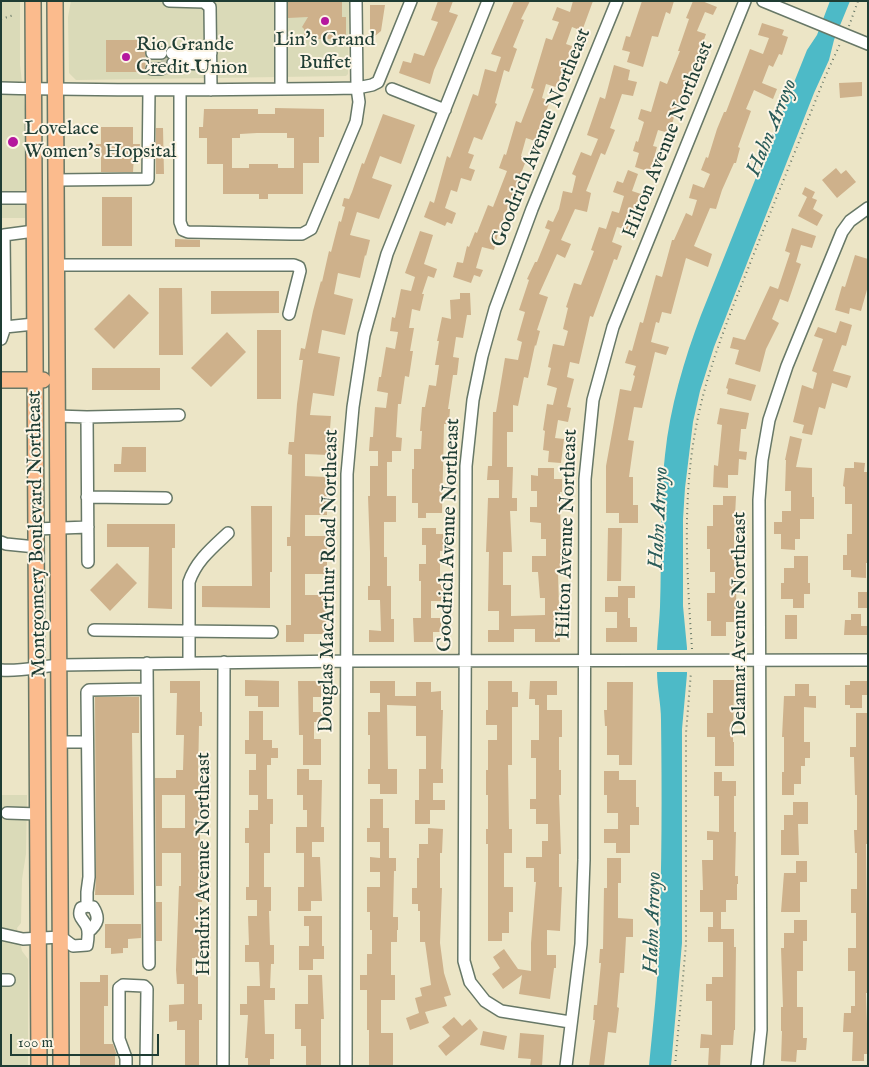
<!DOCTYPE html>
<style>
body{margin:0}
#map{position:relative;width:869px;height:1067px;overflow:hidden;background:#ece5c6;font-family:"IM FELL English",serif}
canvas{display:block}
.frame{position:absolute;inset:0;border:2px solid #1f3d34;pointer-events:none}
.scale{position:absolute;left:10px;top:1034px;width:149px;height:22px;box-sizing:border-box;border:2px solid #1f3d34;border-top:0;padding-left:6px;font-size:15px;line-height:18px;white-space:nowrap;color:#1f3d34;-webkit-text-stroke:4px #fcf5e5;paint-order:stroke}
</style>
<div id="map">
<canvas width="869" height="1067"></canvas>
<div class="frame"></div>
<div class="scale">100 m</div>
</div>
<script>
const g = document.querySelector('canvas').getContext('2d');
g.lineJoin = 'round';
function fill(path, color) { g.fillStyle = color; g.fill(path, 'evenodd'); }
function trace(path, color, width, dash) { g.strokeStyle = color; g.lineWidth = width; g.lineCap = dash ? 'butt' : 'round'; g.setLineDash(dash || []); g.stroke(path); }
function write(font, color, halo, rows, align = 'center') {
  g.font = font + ' "IM FELL English",serif'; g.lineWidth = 4; g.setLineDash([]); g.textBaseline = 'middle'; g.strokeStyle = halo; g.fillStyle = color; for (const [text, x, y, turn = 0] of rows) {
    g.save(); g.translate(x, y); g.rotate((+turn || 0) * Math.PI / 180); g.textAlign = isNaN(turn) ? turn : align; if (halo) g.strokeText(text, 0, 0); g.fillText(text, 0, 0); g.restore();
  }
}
fill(new Path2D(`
 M1 1H20V65L25 108V218H1Z
 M71 1H349L348 74 346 76 76 80 69 73 68 17Z
 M1 795H27L26 854 22 879 21 923 17 928 22 951 28 959V1066H1Z`), '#dadab8');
fill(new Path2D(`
 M830 1H850L834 40 829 60 814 93 714 347 700 391 693 422 685 488 683 519V606L687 648V674L682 729V943L671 1066H649C653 1024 658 983 659 941 662 868 662 794 661 720 661 704 657 688 657 671 656 649 659 628 660 607 662 556 659 505 665 455 670 407 684 360 701 315L807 50 817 35Z`), '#4dbac7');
fill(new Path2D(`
 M655 650H689V672H655Z`), '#ece5c6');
fill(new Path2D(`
 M342 1V17H346V39H314L311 41 308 37 304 40V29L302 27 308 17 288 18V2Z
 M438 1H453L449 12 458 15 434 70 430 84 399 73 403 61 411 63 414 53 424 56 438 22 431 20Z
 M514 1H530L521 19 524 20 513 47 517 49 509 72 504 70 495 103 497 104 482 140 474 137 468 153 474 155 469 168 475 170 471 181 461 178 457 192 451 190 445 208 456 213 452 224 447 222 445 226 424 217 430 201 434 203 447 156 450 158 473 94 478 96 485 69 496 72 501 57 491 54Z
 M573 1H593L582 31 572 27 566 44 572 46 559 88 546 84 542 98 550 101 540 128 542 129 538 142 526 138 521 156 527 158 498 233 494 250 482 247 476 268 483 270 480 277 474 275 471 283 453 277 457 262 463 263 467 246 469 247 475 232 477 233 488 205 493 207 507 171 499 168 504 154 506 155 516 121 521 123 534 89 531 88 546 38 552 40 559 22 552 20 557 7 570 12Z
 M642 1H674L670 14 666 12 658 37 652 36 643 67 627 62 630 52 622 50 626 36 630 37Z
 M693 1H702L717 7 713 15 705 12 697 31 706 34 687 87 684 86 669 133 658 130 653 146 657 147 650 172 635 167 639 153 633 151 636 141 638 142 644 122 638 119 641 109 651 112 660 81 667 84 680 51H678L689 19 686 18Z
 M370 5H385L381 31 375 36H370Z
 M762 23 784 30 782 35 788 37 782 55 779 54 773 67 769 65 762 83 777 89 773 99 754 90 746 109 751 111 738 147 740 148 736 163H734L722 190 716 209 710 208 694 246 712 254 708 267 686 258 671 314 662 312 659 323 656 322 651 342 669 347 666 355 655 352 642 408 634 407 628 440 634 441 629 477H633V505H638V523H619V513H606V466L620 389 631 391 635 376 633 375 636 366 625 363 629 350 632 351 640 322 643 323 656 275 662 277 672 240H674L686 213 692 216 697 200 689 198 693 184 704 188 710 174 701 170 706 157 708 158 717 129 724 112H726L750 49 763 54 769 38 758 35Z
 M106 40H146L145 72H106Z
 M614 65 630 70 628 80 637 82 633 96 622 94 610 128 615 130 605 155 601 153 586 191 591 193 587 212 575 209 561 240 571 244 565 258 557 254 539 294 548 297 537 330 540 331 536 346 535 345 528 378 524 377 518 406 513 405V432H507V467H513L512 498H517V511H510L512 552H503V585H511V616L545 615V598H540L538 572H532V556H546V539H541V523L530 522V507H537V491H531V475L538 476V468H554V479H562V492H560L561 572H558L560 642H535V629H514V642H488V630H499V611H488L489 552H486L488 498H499V480H487L488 466H492L493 412H496L505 358 518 360 522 342 517 340 525 312 519 310 529 280 527 279 535 262H537L550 230 545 228 548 220 553 222 559 209 563 191 572 193 576 176 572 174 581 152 591 156 598 139 587 135 600 97 605 99Z
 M862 82V96L840 98 839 83Z
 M275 108 324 109V137H319V163H303V194H268V199H259V194H223V164H207V138H199V127H203L204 109H258V114H275ZM257 133H287V138H294V168H278V164H249V168H232V138H240V134Z
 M383 114 415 125 401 164 380 156 372 178 392 185 379 219 357 212 350 235 370 240 366 256 365 255 360 278 338 273 334 294 353 299 345 335 322 330 318 353 340 357 334 396 313 393 310 415 331 416 328 455 305 454V476L327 477V515H305V536H327V574H305V595H326V634H304V642H286V625H291V546H287V537H290L292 455 288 454 289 442H294L297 404 303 360H299L301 348 305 349 313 311 321 281 322 282 329 251 331 252 339 221 341 222 345 207 342 206 344 198 349 199 352 192 362 163 364 164Z
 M101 127H133V144H140L139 156H134L133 172H101V155H96V144H101Z
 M156 128H163L164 174H156Z
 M836 168 841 174 846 170 856 182 837 198 822 180Z
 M628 170 638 174 632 191 644 195 641 203 637 201 628 230 617 227 612 242 622 246 617 260 614 259 593 317 590 316 579 364 570 362 567 377 574 379 567 407 571 408 568 422 558 420 555 438 564 439 561 463 548 462 549 451 543 450 545 431 543 430 547 404 553 405 557 388 547 385 551 368 548 367 553 344 564 346 568 331 563 329 568 308 566 307 574 283 581 285 594 251 591 250 599 227 606 229 612 211 619 213 624 196 613 192 617 181 623 183Z
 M805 187 815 192 812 198 817 200 813 209 823 215 817 226 798 216 807 197 802 194Z
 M102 197H132V246H102Z
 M792 228 816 236 812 248 801 245 796 262 801 264 788 302 780 299 772 319 779 323 766 349 760 372 735 364 739 350 730 348 733 337 745 340 770 286 778 289 790 253 785 251Z
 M420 231 433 235 424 264 437 269 434 278 428 276 422 294H424L420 311 412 309 409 328H414L410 351H413L409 377 405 376 401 404H398L396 437 402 438 401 451H392V462H387V496H396V522H384V557H387V586H391V619H394V642H369V630L381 631 380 600H368V586H370V552L368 496H370V466H378V451H369L370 437H373L375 407 386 408 388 393 377 391 379 377H381L386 347 395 349 398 332 390 331 392 317 395 318 401 289 411 291 415 277 405 273Z
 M175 239 200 240V247H175Z
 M855 255 868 259V286L861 311 850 308 849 314 835 310 842 286 845 287Z
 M159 288H182L183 355H159Z
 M211 291H279V313L211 314Z
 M460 293H470L471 315H467L463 338 456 337 453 357 459 358 457 375H453L448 409H450L449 424H444L442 513H426V518H418V503H412V469H414V449H421L422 431H420L422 407H425L429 385 436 386 439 365H435L439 341H437L442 317 451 319 450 300 460 299Z
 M129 294 149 313 114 349 94 329Z
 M840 321 852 325 846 346 842 345 833 371 851 376 847 388 832 383 825 409 819 407 812 435 802 433 804 425 793 422 802 385 813 389 817 373 812 371 823 339 814 336 818 327 836 333Z
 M257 330H281V399H257Z
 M227 332 246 352 211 387 191 368Z
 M92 368H160V390H92Z
 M729 378 756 385 751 401 727 394 728 389 726 388Z
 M720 408 749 413 746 429H741L739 451 747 452 746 460 739 459 738 475H728V488L713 487 714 465 718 466 722 425 717 424Z
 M790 436 802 439 796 467 812 468V497H814V519H800V539H795V550L781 549V534H774V522H782V511H791V491H785L786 460H785Z
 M122 447H146V472H114V464H121Z
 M854 462 865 463 864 472H868V563H866V578L851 577V570H843V555H847V534H852V504H845V487L843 486 845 468H854Z
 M723 496H736L734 537V555H737L736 609H734V622H726V636H711V621H707V593H715V572H710V549H707V526H713V505H723Z
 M251 506H272V572H270V608L202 607V586H252Z
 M107 524H175V548H172V609L148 608 149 547H107Z
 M422 528H436V534H443V551H440V585H443V601H431V618H441V632H433V642H414L413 618H421V581H419V564H426V545H422Z
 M608 528H622L621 581H607Z
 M794 556H808V583H810V594H804V608H793V599H781V583H784V568H794Z
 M117 563 137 583 110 611 90 590Z
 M618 586H635V598H628V618H630V627H637V642H606V628H617V612H605V597H618Z
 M858 592H868V608H858Z
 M851 614H861V626H868V635H844L845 620H851Z
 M785 615H797V639H785Z
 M245 680 279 681V707H258V696H245Z
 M713 680H734L733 742H734V766H715V737H707V713H713Z
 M170 681H200V712H202V726H199L198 778H200V886H202V902H198V917H199V946H202V958H192V975H198V1004H202V1020H199V1066H185V1030H177V1021L169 1022V1005L184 1004V984H177L176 970 179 886H181V853H162V886H156L155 778H176V770H183L184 735H176L177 693H170ZM162 795H185V828H162Z
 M298 681H321V697H313V712H323V722H314V739H321V765H303V735H299Z
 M370 681H395V696H416V682H431V692L441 691V710H443L441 769H443V783H433V800H445V810H430V824H415V800H419V769H426V736H416V706L387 705 388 769H397V794H380V784H368V769H370V735H368V712H380V693H370Z
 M488 681H512V692H518V707H512V765H508L509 829H512V853H504V887H513V912H509V933H502V941H488V844H486V829H488V795H486V770H488V740H497V725H486V710H488Z
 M530 681H557V695H547V710H562V737H559V770H561V795H559L561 854H559V887H562L560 931 547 930V955H556V968H554L550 999 519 994 522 975 503 989 492 974 500 968 493 957 504 949 518 969 531 971V943L536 882H534V868H526V857H542V841H548V824H536V809H530V799H536V758H531V740H539V705H535V699H529Z
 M850 681H868V695H862V708H850V705H845V685H850Z
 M607 682H633L632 765H619V755H607V726H605L604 710H607Z
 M795 684H809V696H816V708L804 707V742H810V758H805V766H801V784H794V795H782V772H784V737H782L784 696H795Z
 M95 697H139V733H132L134 895H95L96 877Z
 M249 711H263V740H272V748H278V758H271V765H267V799H273V824H270V853H264V887H271V911H269L270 945H274V964H271L270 988H275V1000H264L265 1034H274V1059H270V1066H248V1058H245L248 1015H240V1004H247V986H260L259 962H245V945H249L248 916H257V900H246V887H249V843H245V828H249V810H258V795H249V770H256V754H245V740H249Z
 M856 713H868V844H866L868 993H866L868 1054H864V1061H852L853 1032H843L844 1013H851V1006H855V971H848V948H856V913H851V889H857V853H855L854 830H857V795H855L854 757H850V747H856Z
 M297 769H309V780H322L321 827H324V842H312V857H320L322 901H311V911H298V887H304V853H296V827H307V810H303V795H297Z
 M604 771H619V780H636V807H639V825H630V853H616V843H604V829H618V813H607V795H604Z
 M714 772H722V781H736V796H734V832H736L735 876H738V884H737V900H726V912H721V929H734V947H736L735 1030H734L733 1045H721L720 1066H708L709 1048H700L701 1034 712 1035V1001H706V984H712V977H723V942H708V927H713V912H700V890H703L702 860H713V840H707V831L719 832V796H714Z
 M370 799H383V828H389V858H396V871H394L393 917H398V930H397V942H391V975H395V1000H381V1033H393V1066H369V1030H367V990H360V975H367V954H372V930H370V912H367V887H380V872H370V857L380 858V842H367V828H370Z
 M793 802H808V824H798L799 855H781V830H784V815H793Z
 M428 828 443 829 442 853H440V888H442L440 943 444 973 451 995 444 997 447 1006 425 1012 429 1023 410 1030 406 1018 419 1013 415 998 422 996 420 988 431 985 425 942H420V911H418V904H412V888H417V858H419V844H428Z
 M607 858H621V883H618V918L633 919V937H626L624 973H620L617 1007 619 1008 616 1033 608 1032 604 1066H589L595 1020H593L594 1005H597L601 963H599L600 949H603L604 888H607Z
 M796 861H807V882H800V912H781L784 873H796Z
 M156 902H162V941H156Z
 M304 916H322V946H324V959H313V970H299V946H309V926H304Z
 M794 920H807V941H803V971H797V1007H803V1038H807L806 1050H797L796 1062 781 1061 782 1031H781V1007H783L781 948H784V933H794Z
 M105 924H141V938L128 939V948H123V953L111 954V948H105Z
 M100 975H108V1006H104V1044H113L117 1056H115V1066H80V982H100Z
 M308 975H322L324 1019H321V1066H306V1046H301V1029H295V1004H308Z
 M454 1017 462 1026 470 1019 478 1029 446 1056 438 1046 450 1036 442 1027Z
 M483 1031 507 1036 504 1050 480 1045Z
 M520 1033 544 1035 542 1066H530L531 1059 518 1058Z`), '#ceb18b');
trace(new Path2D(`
 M161 58 173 59
 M161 69H173`), '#c3c3a9', 11, [11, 5.5]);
const minor = new Path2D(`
 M169 1 204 2 210 7 211 90
 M281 1V89
 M763 1 868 44
 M152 53H161
 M172 53H211
 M173 63 211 64
 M152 69H161
 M1 88C120 91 238 90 357 88L372 85 378 82 411 1
 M392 89 445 110
 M180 90V222L183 230 188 232 291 234H302L311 229 356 122 359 102 357 88 356 1
 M56 180 148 179 149 90
 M1 198H34
 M56 265H294L299 267 300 271 289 314
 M5 327 34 324
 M1 339 5 327 4 235 34 231
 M57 416 87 417 88 562
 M87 417 179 415
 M87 497 166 498
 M36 529 88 527
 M1 542 6 544 36 547
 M94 630 272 632
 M147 663 149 964
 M189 663V582C196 561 212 548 228 533
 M1 670C21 672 40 666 60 665L346 661 868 660
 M60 742H87
 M7 813 38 814
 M87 906V892L89 877 87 692 89 690 147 689
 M1 934 23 939 61 937 73 946 87 945C88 939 89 932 87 927 84 919 77 918 81 908L87 906 93 907C100 918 98 924 88 932
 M1 980H9
 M570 1022 501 1011 485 1001 470 982 464 961 466 466 473 400 482 356 495 309 532 209 617 1
 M126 1066V1058L119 1039V988L123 985 144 986 147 989 146 1066
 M223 1066 224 662
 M346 1066 347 474 353 407 364 335 387 254 488 1
 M566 1066 581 944 584 860 585 479 593 400 613 327 745 1
 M757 1066 761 1030 759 500 762 460 769 420 787 366 842 232 850 221 868 208`);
const major = new Path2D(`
 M33 1 39 1066
 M55 1 61 1066
 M1 380H43`);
trace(minor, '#677867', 14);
trace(major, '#677867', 18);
trace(new Path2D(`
 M1 19 14 15
 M849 26 858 1
 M692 649C687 576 682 500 696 427 707 368 731 312 753 256 777 196 801 137 825 77L840 44
 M675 1066 686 944V733L691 672`), '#677867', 2, [1, 4]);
trace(minor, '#fff', 11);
trace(major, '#fbbb8d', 15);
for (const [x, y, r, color] of [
 [325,21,5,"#b5179e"],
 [126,57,5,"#b5179e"],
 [13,142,6,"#b5179e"]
]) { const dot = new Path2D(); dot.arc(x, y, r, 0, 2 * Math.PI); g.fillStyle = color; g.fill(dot); trace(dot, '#fcf5e5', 2); }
write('20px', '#1f3d34', '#fcf5e5', [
 ["Lin's Grand",325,41,"center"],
 ["Buffet",325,64,"center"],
 ["Rio Grande",136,46],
 ["Credit Union",136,69],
 ["Lovelace",24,130],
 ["Women's Hopsital",24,153]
], 'left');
write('20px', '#1f3d34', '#fcf5e5', [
 ["Goodrich Avenue Northeast",542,138,-68],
 ["Hilton Avenue Northeast",669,140,-68],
 ["Montgomery Boulevard Northeast",38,534,-91],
 ["Hilton Avenue Northeast",568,534,-88],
 ["Goodrich Avenue Northeast",450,535,-88],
 ["Douglas MacArthur Road Northeast",330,581,-89],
 ["Delamar Avenue Northeast",741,624,-90],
 ["Hendrix Avenue Northeast",205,864,-90]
]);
write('italic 21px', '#2a5c59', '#fcf5e5', [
 ["Hahn Arroyo",773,128,-68],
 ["Hahn Arroyo",660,518,-87],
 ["Hahn Arroyo",654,923,-88]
]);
</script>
